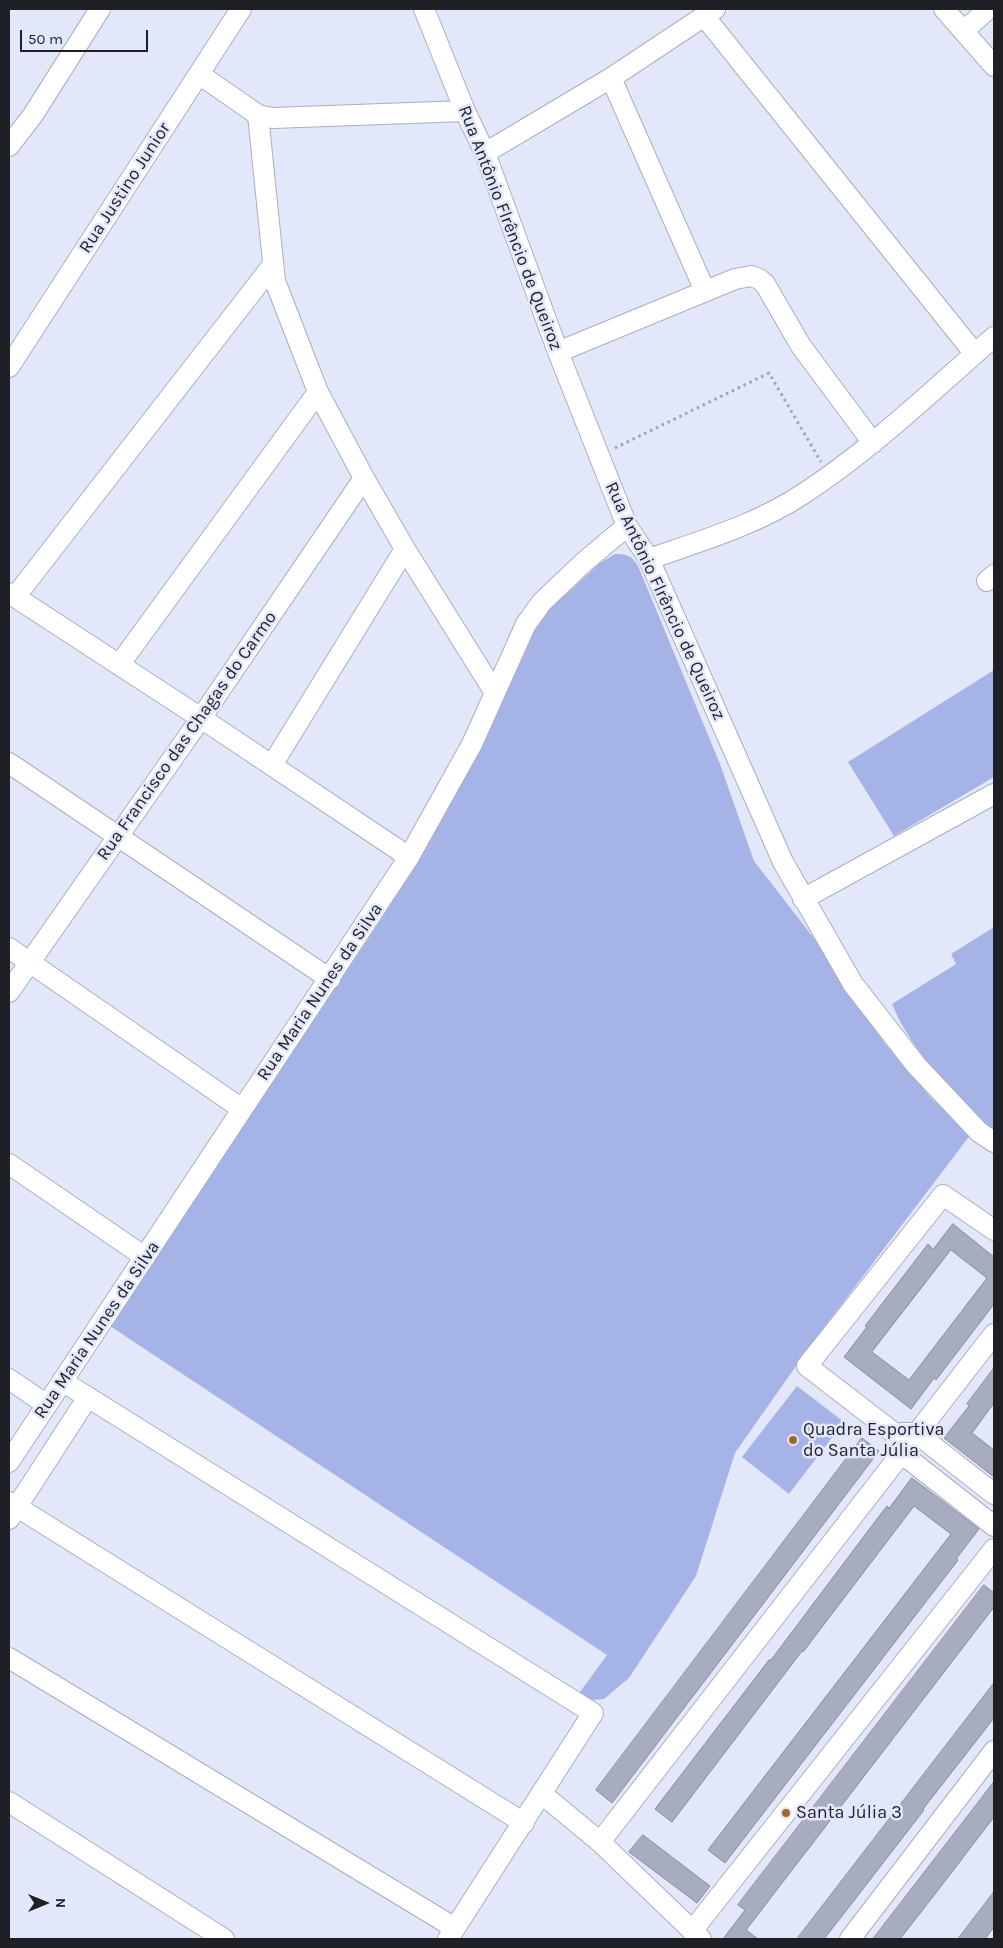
<!DOCTYPE html>
<meta charset="utf-8">
<style>
body{margin:0}
#map{position:relative;width:1003px;height:1948px;overflow:hidden;background:#e2e8fa;font-family:Karla,sans-serif}
canvas{display:block}
.frame{position:absolute;inset:0;border:10px solid #1e2026;pointer-events:none}
.north{position:absolute;left:20px;top:1878px;width:50px;height:50px;-webkit-text-stroke:4px #e2e8fa;paint-order:stroke;rotate:90deg;font-size:14px;font-weight:700;line-height:20px;text-align:center;color:#1e2026}
.north::after{content:'';display:block;margin:auto;width:18px;height:22px;background:#1e2026;clip-path:polygon(50% 0,100% 100%,50% 72%,0 100%)}
.scale{position:absolute;left:20px;top:30px;width:128px;height:22px;box-sizing:border-box;border:2px solid #1e2026;border-top:0;padding-left:6px;font-size:15px;line-height:18px;white-space:nowrap;color:#1e2026;-webkit-text-stroke:4px #e2e8fa;paint-order:stroke}
</style>
<div id="map">
<canvas width="1003" height="1948"></canvas>
<div class="frame"></div>
<div class="north">N</div>
<div class="scale">50 m</div>
</div>
<script>
const g = document.querySelector('canvas').getContext('2d');
g.lineJoin = 'round';
function fill(path, color) { g.fillStyle = color; g.fill(path, 'evenodd'); }
function trace(path, color, width, dash) { g.strokeStyle = color; g.lineWidth = width; g.lineCap = dash ? 'butt' : 'round'; g.setLineDash(dash || []); g.stroke(path); }
function write(font, color, halo, rows, align = 'center') {
  g.font = font + ' Karla,sans-serif'; g.lineWidth = 5; g.setLineDash([]); g.textBaseline = 'middle'; g.strokeStyle = halo; g.fillStyle = color; for (const [text, x, y, turn = 0] of rows) {
    g.save(); g.translate(x, y); g.rotate((+turn || 0) * Math.PI / 180); g.textAlign = isNaN(turn) ? turn : align; if (halo) g.strokeText(text, 0, 0); g.fillText(text, 0, 0); g.restore();
  }
}
fill(new Path2D(`
 M615 554C627 554 632 556 638 566L720 764 754 861 813 937 883 1041 932 1099 971 1134 810 1346 735 1453 696 1576 629 1678 604 1699 581 1701 577 1696 607 1655 110 1326 382 918 494 717 540 616 571 590 600 563Z
 M994 670V777L894 836 848 762Z
 M994 927V1135C956 1095 913 1055 892 1004L956 964 951 954Z
 M797 1386 844 1422 789 1494 742 1457Z`), '#a6b3e7');
const building = new Path2D(`
 M953 1224 994 1257V1304L936 1380 934 1378 911 1409 844 1357 867 1327 865 1326 928 1244 933 1249ZM951 1250 987 1278 909 1380 872 1352Z
 M994 1368V1403L972 1433 994 1450V1477L944 1438 969 1406 967 1404Z
 M862 1438 879 1451 612 1803 596 1790Z
 M912 1478 979 1529 956 1559 958 1560 948 1573 725 1863 708 1850 951 1534 914 1506 803 1652 802 1651 672 1822 655 1809 769 1660H771L877 1519 887 1506 889 1508Z
 M984 1585 994 1593V1607L746 1930 758 1939H723L745 1910 738 1905Z
 M994 1683V1718L923 1809 924 1810 849 1907 824 1939H797Z
 M994 1782V1817L935 1894 900 1939H873Z
 M643 1835 710 1886 697 1903 629 1852Z
 M994 1892V1927L985 1939H958Z`);
fill(building, '#a7acbe');
trace(building, '#878c9c', 1);
const minor = new Path2D(`
 M424 9 465 111 485 153 558 352 627 526 649 559 783 862 853 984 916 1065 979 1132 994 1142
 M944 9 994 66
 M704 16 975 354
 M964 31 988 9
 M199 74 258 115 273 118 465 111
 M611 78 705 291
 M258 115 275 281 318 392 364 478 405 549 495 693
 M9 146 33 115 100 9
 M485 153 611 78 715 9
 M558 352 735 279 752 276 759 279 765 284 801 346 873 443
 M9 367 241 9
 M649 559C701 541 756 525 803 494 872 449 932 391 994 337
 M987 581 994 575
 M9 593 201 718 409 857
 M15 597 272 266
 M119 665 318 392
 M9 763 330 979
 M272 765 405 549
 M803 899 994 794
 M9 948 242 1109
 M9 992 201 718 364 478
 M9 1164 145 1257
 M994 1230 943 1195 807 1366 894 1433 901 1453 994 1526
 M9 1379 47 1405
 M62 1381 593 1713 448 1939
 M902 1433H916L994 1494
 M9 1462 409 857 472 744 526 624 542 602 583 563 627 526
 M9 1502 524 1823
 M9 1519 88 1397
 M9 1658 455 1928
 M542 1794 600 1842 701 1939
 M9 1802 224 1939
 M600 1842 994 1334
 M692 1931 994 1549
 M850 1939 994 1751`);
trace(minor, '#a9aec0', 22);
trace(new Path2D(`
 M615 448 769 373 821 462`), '#9fa4b2', 3, [2.5, 4]);
trace(minor, '#fff', 20);
for (const [x, y, r, color] of [
 [793,1440,5,"#a36729"],
 [786,1813,5,"#a36729"]
]) { const dot = new Path2D(); dot.arc(x, y, r, 0, 2 * Math.PI); g.fillStyle = color; g.fill(dot); trace(dot, '#e2e8fa', 2); }
write('18px', '#1e2026', '#e2e8fa', [
 ["Rua Justino Junior",125,188,-57],
 ["Rua Antônio Flrêncio de Queiroz",510,228,69],
 ["Rua Antônio Flrêncio de Queiroz",665,601,65],
 ["Rua Francisco das Chagas do Carmo",187,736,-55],
 ["Rua Maria Nunes da Silva",320,992,-56],
 ["Rua Maria Nunes da Silva",97,1330,-56]
]);
write('18px', '#1e2026', '#e2e8fa', [
 ["Quadra Esportiva",803,1430],
 ["do Santa Júlia",803,1451],
 ["Santa Júlia 3",796,1813]
], 'left');
</script>
